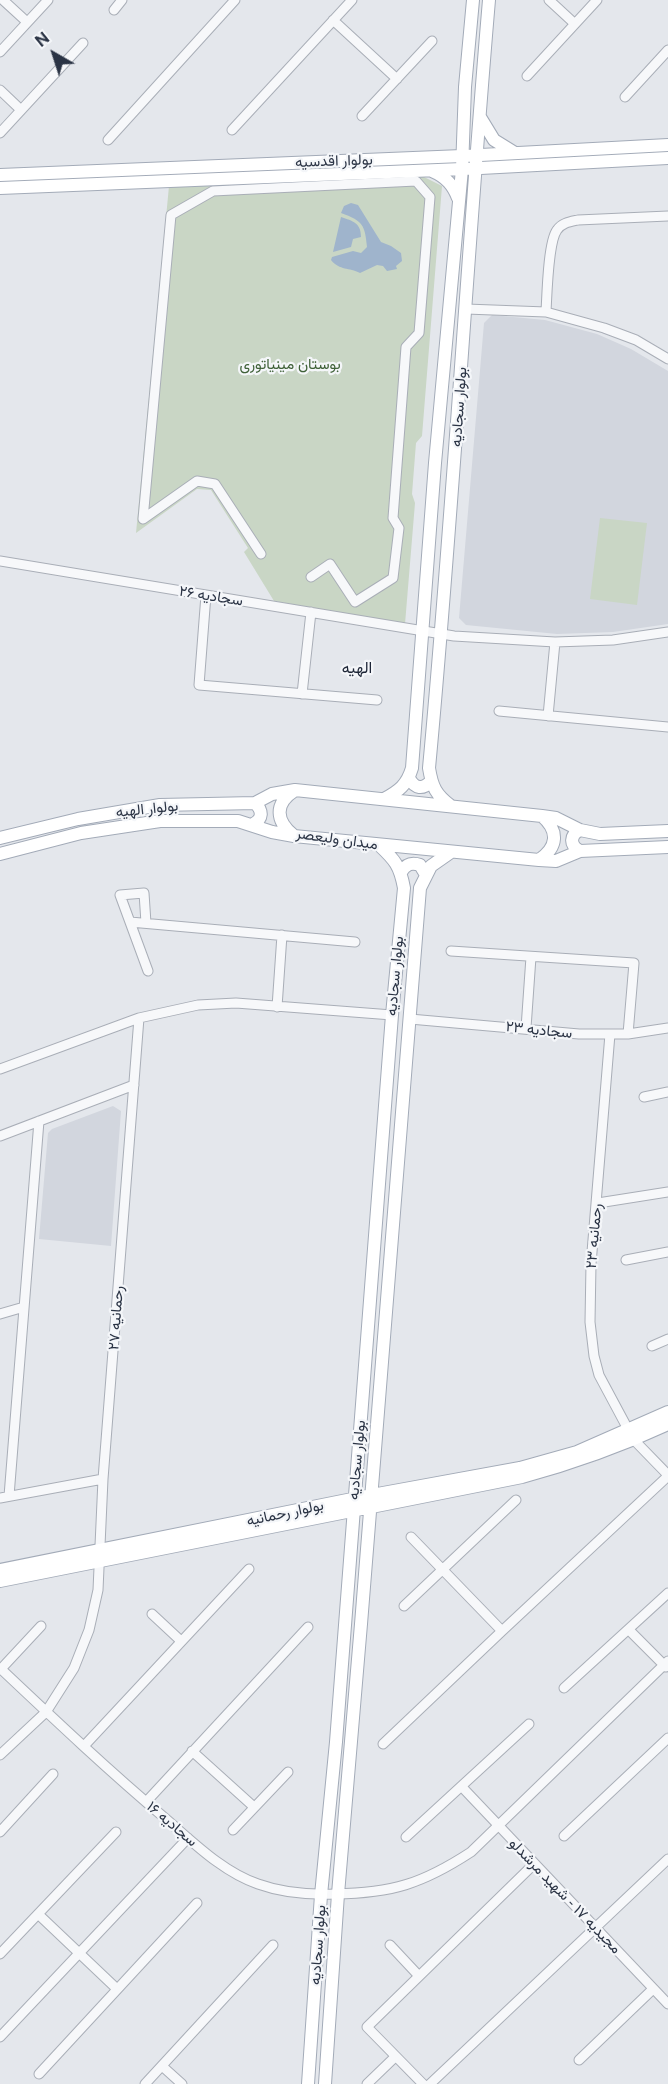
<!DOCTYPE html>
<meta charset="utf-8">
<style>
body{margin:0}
#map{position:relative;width:668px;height:2084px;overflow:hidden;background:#e4e7ec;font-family:"Public Sans",sans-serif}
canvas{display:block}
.north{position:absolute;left:24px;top:24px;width:60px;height:60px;-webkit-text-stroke:4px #f4f6f9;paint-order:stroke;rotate:321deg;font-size:16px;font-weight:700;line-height:24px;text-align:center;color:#2b3445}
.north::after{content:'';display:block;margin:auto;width:21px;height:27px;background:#2b3445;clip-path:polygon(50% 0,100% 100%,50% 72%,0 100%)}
</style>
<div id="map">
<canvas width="668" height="2084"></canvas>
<div class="north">N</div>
</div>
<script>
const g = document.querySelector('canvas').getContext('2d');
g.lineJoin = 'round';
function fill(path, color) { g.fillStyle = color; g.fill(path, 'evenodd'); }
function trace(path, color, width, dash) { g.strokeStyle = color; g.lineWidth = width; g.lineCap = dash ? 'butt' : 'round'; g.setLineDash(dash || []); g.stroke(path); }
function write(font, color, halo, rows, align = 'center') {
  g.font = font + ' "Public Sans",Vazirmatn,sans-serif'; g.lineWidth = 4.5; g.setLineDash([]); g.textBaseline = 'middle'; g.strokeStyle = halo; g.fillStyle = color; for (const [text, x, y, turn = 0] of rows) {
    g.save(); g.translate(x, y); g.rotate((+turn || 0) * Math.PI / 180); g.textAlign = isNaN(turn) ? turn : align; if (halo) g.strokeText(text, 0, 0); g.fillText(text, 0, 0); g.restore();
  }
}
fill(new Path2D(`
 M492 315 545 320 597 334 631 349 668 371V624L613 632 557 634 466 625 459 618 484 323Z
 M113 1106 121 1111 111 1246 39 1239 48 1133 52 1129Z`), '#d2d6de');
fill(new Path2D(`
 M416 173 442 186 422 436 416 443 412 494 415 503 405 624 274 601 244 552 248 548 211 490 197 489 136 533 169 186Z
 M600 518 647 523 637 605 590 599Z`), '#c9d6c5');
fill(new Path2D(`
 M351 203 358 205 381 242 391 246 401 253 402 261 396 266 397 269 387 271 383 266 377 265 360 273C349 267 340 271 331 260L332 257 353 251 361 253 367 247C365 225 363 221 341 213L344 206Z
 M341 217C353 221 361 223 361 237L353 239 351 247 333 252Z`), '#9fb4cc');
const minor = new Path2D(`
 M3 0 27 22
 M549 0 575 24
 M114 10 122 0
 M333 20 397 79
 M0 52 48 0
 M527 76 597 0
 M0 90 21 110
 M625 97 668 50
 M362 116 432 41
 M232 130 352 0
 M0 133 83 43
 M108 140 235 0
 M466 309 546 312 604 328 636 340 668 359
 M546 312C547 295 548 242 557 230 562 223 569 222 578 220L668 216
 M261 554 215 484 197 481 143 519 171 215 213 191 416 181 430 197 419 333 406 347 393 518 399 528 393 578 355 602 330 564 311 577
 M0 561 454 636 555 642 613 640 668 632
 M206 595 199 685 377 700
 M302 694 311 612
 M499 711 668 727
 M548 716 555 642
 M130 922 355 942
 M146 923 144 893 120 895 148 971
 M451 951 634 963 628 1034
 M277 1007 282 935
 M410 1019 579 1034H628L668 1028
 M526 1028 531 957
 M610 1034 591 1264 590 1322 594 1356 599 1375 629 1431
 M0 1069 139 1018 198 1005 236 1003 392 1015
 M644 1097 668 1092
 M0 1136 134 1085
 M598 1203 668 1192
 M626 1260 668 1252
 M0 1314 24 1307
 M652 1346 668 1339
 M634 1440 668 1475
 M9 1496 39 1121
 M0 1498 103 1479
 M411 1537 502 1631
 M404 1606 516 1500
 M152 1614 181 1641
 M629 1630 666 1667
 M1 1669C55 1720 109 1771 166 1819 194 1843 223 1872 258 1884 283 1893 309 1895 335 1894 392 1893 422 1884 471 1852L668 1661
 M0 1670 41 1626
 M564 1688 668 1593
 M383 1744 502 1631 668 1476
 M84 1746 249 1569
 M192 1751 254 1807
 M0 1755 46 1712 74 1668 89 1630 98 1590 103 1479 139 1018
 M462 1787 668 2004
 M146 1802 308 1627
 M233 1830 288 1772
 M0 1832 53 1774
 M564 1836 668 1738
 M406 1837 529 1724
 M38 1914 117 1989
 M390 1945 419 1976
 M0 1954 116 1832
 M0 2037 188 1838
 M579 2060 653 1989
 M162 2066 182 2084
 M39 2074 197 1903
 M145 2084 273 1945
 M367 2084 395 2057
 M423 2084 367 2027 534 1864
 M430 2084 668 1859`);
const major = new Path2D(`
 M480 117 494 140 515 153
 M432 171C446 177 453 185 458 198
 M0 175 462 156 668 145
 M0 188 462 169 668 158
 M409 778C415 789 423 790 431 781
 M384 799C399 791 407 785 412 768L435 463 462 169 465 87 473 0
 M451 806C436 795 432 787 429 768 453 513 467 256 489 0
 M253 824C263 819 263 811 255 803
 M293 835C276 821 274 804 294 791
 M0 838 78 819 160 805 255 803 272 794 295 790 542 816 556 818 580 830 600 834 668 831
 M580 851C569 845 570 835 580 830
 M0 854 81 833 160 821H238L272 832 294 836 539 860 556 861 580 851 668 847
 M539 860C558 847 559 831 542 816
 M401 872C406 864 411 862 420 865L426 875
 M0 1570 372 1495 520 1468 577 1452 668 1412
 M0 1581 522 1477C574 1463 619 1447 668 1424
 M308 2084 321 1895 336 1742 392 1015 404 888C400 866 395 860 379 845
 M325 2084 338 1894 361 1624 420 888 431 866 451 852`);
trace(minor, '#a9aeb7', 11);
trace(major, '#a3abb8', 14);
trace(minor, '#f7f8fa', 9);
trace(major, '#fff', 12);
write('15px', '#2b3445', '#f4f6f9', [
 ["بولوار اقدسیه",334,161,-2],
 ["بولوار سجادیه",459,407,-86],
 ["سجادیه ۲۶",211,596,9],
 ["بولوار الهیه",147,809,-6],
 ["میدان ولیعصر",337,839,8],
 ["بولوار سجادیه",395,976,-85],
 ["سجادیه ۲۳",539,1030,6],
 ["رحمانیه ۲۳",594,1236,-85],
 ["رحمانیه ۲۷",116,1318,-86],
 ["بولوار سجادیه",357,1460,-85],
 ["بولوار رحمانیه",285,1513,-12],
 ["سجادیه ۱۶",172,1824,40],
 ["مجیدیه ۱۷ - شهید مرشدلو",565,1896,46],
 ["بولوار سجادیه",318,1945,-86]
]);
write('15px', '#3f6138', '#f4f6f9', [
 ["بوستان مینیاتوری",290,364]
]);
write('16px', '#1d2536', '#f4f6f9', [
 ["الهیه",357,668]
]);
</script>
